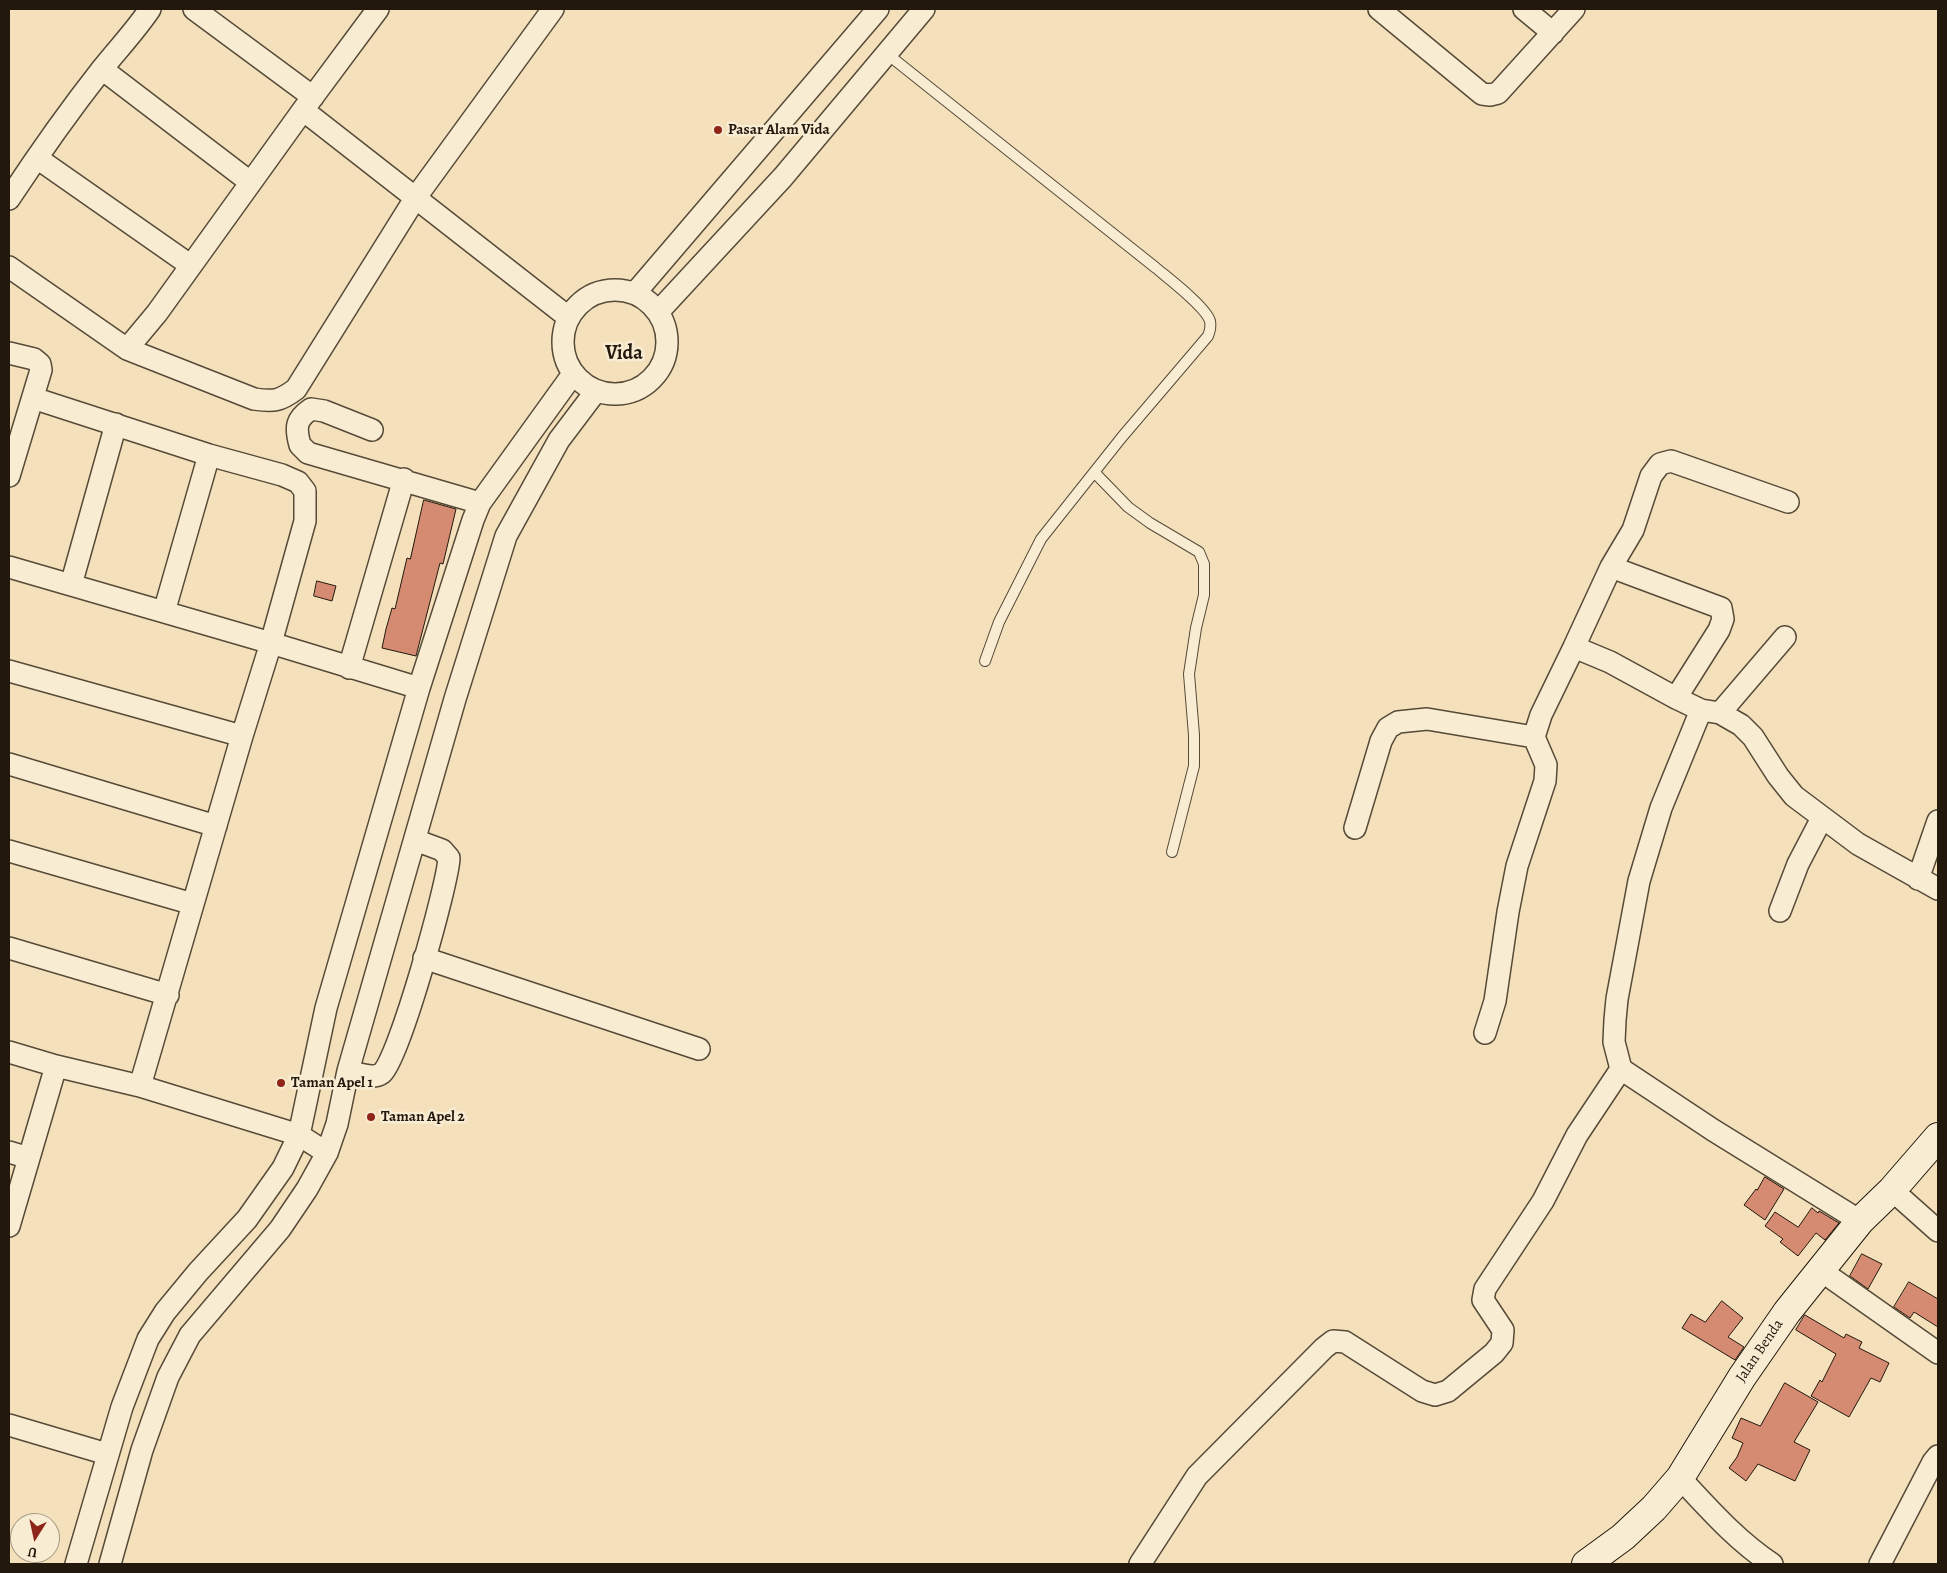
<!DOCTYPE html>
<style>
body{margin:0}
#map{position:relative;width:1947px;height:1573px;overflow:hidden;background:#f4e1bc;font-family:Alegreya,serif}
canvas{display:block}
.frame{position:absolute;inset:0;border:10px solid #22180c;pointer-events:none}
.north{position:absolute;left:10px;top:1513px;width:50px;height:50px;box-sizing:border-box;background:#f8ecd3;border:1px solid #a29783;border-radius:50%;rotate:190deg;font-size:14px;font-weight:700;line-height:20px;text-align:center;color:#22180c}
.north::after{content:'';display:block;margin:auto;width:18px;height:22px;background:#8f2418;clip-path:polygon(50% 0,100% 100%,50% 72%,0 100%)}
</style>
<div id="map">
<canvas width="1947" height="1573"></canvas>
<div class="frame"></div>
<div class="north">U</div>
</div>
<script>
const g = document.querySelector('canvas').getContext('2d');
g.lineJoin = 'round';
function fill(path, color) { g.fillStyle = color; g.fill(path, 'evenodd'); }
function trace(path, color, width, dash) { g.strokeStyle = color; g.lineWidth = width; g.lineCap = dash ? 'butt' : 'round'; g.setLineDash(dash || []); g.stroke(path); }
function write(font, color, halo, rows, align = 'center') {
  g.font = font + ' Alegreya,serif'; g.lineWidth = 5; g.setLineDash([]); g.textBaseline = 'middle'; g.strokeStyle = halo; g.fillStyle = color; for (const [text, x, y, turn = 0] of rows) {
    g.save(); g.translate(x, y); g.rotate((+turn || 0) * Math.PI / 180); g.textAlign = isNaN(turn) ? turn : align; if (halo) g.strokeText(text, 0, 0); g.fillText(text, 0, 0); g.restore();
  }
}
const building = new Path2D(`
 M424 500 456 509 443 564 440 563 416 656 382 648 386 629 392 608 395 609 407 558 410 559Z
 M317 581 336 586 332 601 314 596Z
 M1765 1177 1784 1189 1765 1220 1744 1205 1756 1189 1757 1190Z
 M1812 1208 1818 1213 1819 1211 1839 1223 1825 1240 1816 1233 1798 1256 1780 1242 1783 1239 1765 1226 1775 1212 1798 1227Z
 M1862 1254 1882 1264 1868 1289 1850 1276Z
 M1909 1282 1938 1299V1327L1914 1312 1910 1318 1894 1307Z
 M1722 1301 1743 1318 1728 1337 1744 1347 1735 1360 1682 1328 1691 1314 1705 1322Z
 M1805 1315 1844 1338 1846 1334 1862 1342 1859 1348 1889 1363 1880 1382 1871 1378 1849 1417 1811 1396 1820 1380 1822 1382 1836 1354 1796 1330Z
 M1785 1383 1818 1402 1794 1442 1810 1450 1795 1481 1758 1464 1746 1481 1729 1468 1737 1457 1743 1443 1732 1438 1741 1418 1760 1426Z`);
fill(building, '#d58a72');
trace(building, '#22180c', 1);
const lane = new Path2D(`
 M886 53 1156 268C1168 278 1206 307 1210 321 1211 326 1210 331 1208 336L1122 437 1041 539 999 622 985 661
 M1095 473 1128 507 1150 523 1199 552 1204 564V595L1196 628 1189 674 1194 735V766L1172 852`);
const street = new Path2D(`
 M194 9 313 97
 M1379 9 1482 94 1490 95 1498 93 1574 9
 M1524 9 1553 33
 M102 69 250 182
 M303 110 568 317
 M37 158 190 265
 M9 199C38 155 69 111 102 69 118 49 136 30 150 9
 M9 267 127 349 254 399C274 402 280 401 296 389L416 197 553 9
 M563 342a52 52 0 1 1 104 0a52 52 0 1 1-104 0Z
 M635 293 878 9
 M658 312 783 177 924 9
 M127 349 157 313 303 110 378 9
 M9 353 34 359 40 364 41 370 9 476
 M33 398 209 455 282 475 298 482 305 491V521L271 643 242 736 140 1086
 M372 430 324 411 311 409C296 419 295 427 300 445L308 453 480 503
 M1788 502 1671 461 1660 464 1651 476 1633 530 1611 567 1574 647 1610 662 1676 698 1701 710 1720 713 1741 725 1753 737 1778 776 1794 796 1858 844 1938 889
 M9 567 271 643 419 688
 M1611 567 1721 608 1723 619 1719 630 1676 698
 M71 585 116 424
 M164 612 209 455
 M349 668 404 479
 M9 671 242 736
 M1701 710 1661 808 1639 881 1617 999 1615 1020 1614 1042 1621 1069 1713 1130 1860 1221
 M1720 713 1785 637
 M9 764 216 826
 M1355 828 1381 741 1388 728 1398 722 1427 719 1534 737
 M9 851 193 904
 M1918 879 1938 821
 M1780 911 1798 864 1822 818
 M9 948 168 995
 M424 958 699 1049
 M1485 1033 1495 1001 1508 912 1517 866 1545 781 1546 765 1534 737 1541 715 1574 647
 M9 1052 56 1066 140 1086 299 1135 327 1153
 M348 1071C358 1073 373 1080 382 1073 398 1062 448 884 449 858L442 850 415 840
 M9 1152 29 1158
 M1892 1190 1938 1231
 M9 1226 56 1066
 M1820 1270 1938 1353
 M9 1425 107 1454
 M1680 1478C1709 1509 1737 1541 1772 1564
 M76 1564 122 1407 148 1339 165 1312 198 1272 247 1219 283 1168 299 1135 326 1008 419 688 473 520 480 503 573 374
 M110 1564 142 1450 168 1377 190 1335 280 1229 307 1189 327 1153 337 1124 348 1071 455 699 506 536 559 440 596 391
 M1140 1564 1197 1476 1324 1348 1333 1341 1345 1342 1422 1391 1435 1395 1448 1391 1494 1353 1502 1343 1503 1330 1483 1300 1485 1289 1543 1201 1577 1135 1621 1069
 M1880 1564 1933 1462 1938 1456`);
const secondary = new Path2D(`
 M1586 1564 1623 1537 1654 1508 1680 1478 1742 1377 1787 1312 1860 1221 1892 1190 1938 1137`);
trace(lane, '#564a38', 12);
trace(street, '#564a38', 24);
trace(secondary, '#22180c', 30);
trace(lane, '#f8ecd3', 10);
trace(street, '#f8ecd3', 21);
trace(secondary, '#f8ecd3', 28);
for (const [x, y, r, color] of [
 [718,130,5,"#8f2418"],
 [281,1083,5,"#8f2418"],
 [371,1117,5,"#8f2418"]
]) { const dot = new Path2D(); dot.arc(x, y, r, 0, 2 * Math.PI); g.fillStyle = color; g.fill(dot); trace(dot, '#f8ecd3', 2); }
write('bold 15px', '#22180c', '#f8ecd3', [
 ["Pasar Alam Vida",728,130],
 ["Taman Apel 1",291,1083],
 ["Taman Apel 2",381,1117]
], 'left');
write('15px', '#22180c', '#f8ecd3', [
 ["Jalan Benda",1760,1351,-56]
]);
write('bold 20px', '#22180c', '#f8ecd3', [
 ["Vida",624,354]
]);
</script>
